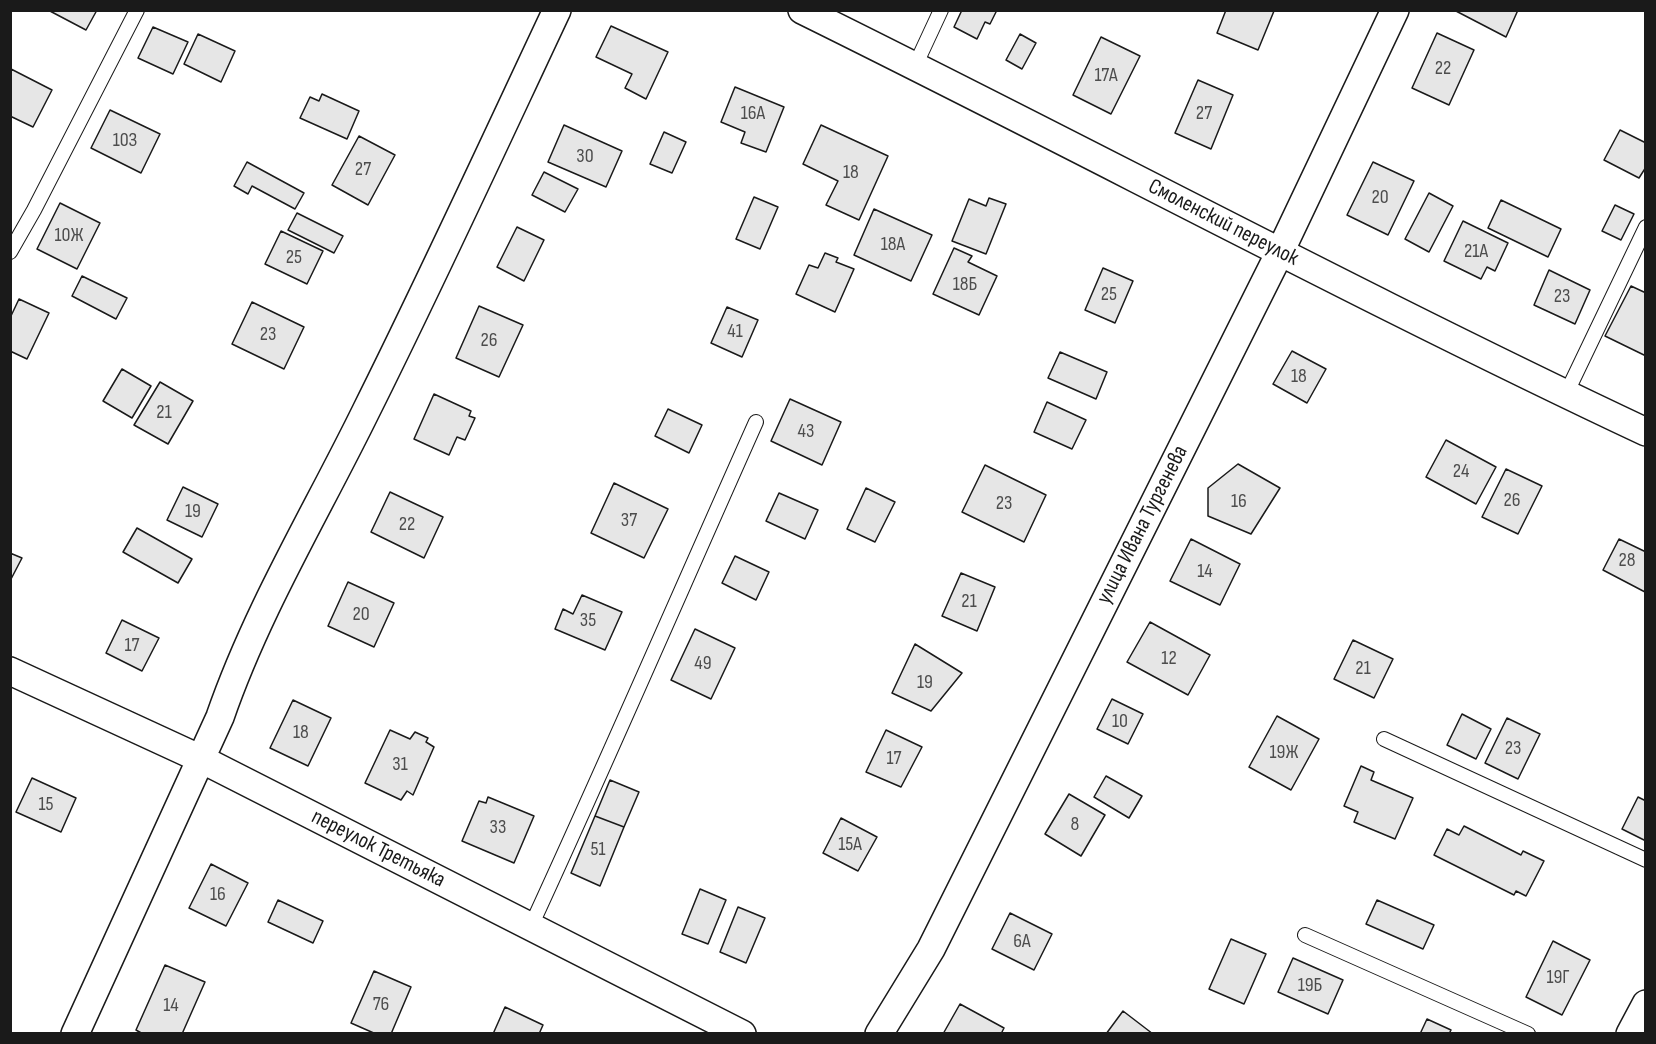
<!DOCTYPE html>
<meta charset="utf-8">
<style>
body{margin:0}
#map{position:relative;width:1656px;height:1044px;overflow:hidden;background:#fff;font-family:"Sofia Sans Condensed",sans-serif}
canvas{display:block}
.frame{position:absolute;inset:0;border:12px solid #1a1a1a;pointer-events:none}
</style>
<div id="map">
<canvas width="1656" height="1044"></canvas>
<div class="frame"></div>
</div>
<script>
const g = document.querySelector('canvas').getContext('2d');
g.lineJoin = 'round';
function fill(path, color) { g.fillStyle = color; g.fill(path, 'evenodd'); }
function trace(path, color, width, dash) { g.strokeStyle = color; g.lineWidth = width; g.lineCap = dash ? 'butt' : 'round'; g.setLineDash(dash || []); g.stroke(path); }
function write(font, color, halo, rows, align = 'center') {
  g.font = font + ' "Sofia Sans Condensed",sans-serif'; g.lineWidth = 4.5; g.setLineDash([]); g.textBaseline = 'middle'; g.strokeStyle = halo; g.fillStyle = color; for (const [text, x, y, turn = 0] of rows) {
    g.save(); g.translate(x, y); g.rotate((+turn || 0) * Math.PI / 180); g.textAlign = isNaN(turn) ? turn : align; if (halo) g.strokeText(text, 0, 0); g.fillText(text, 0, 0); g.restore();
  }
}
const building = new Path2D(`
 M48 10H97L86 30Z
 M962 10H997L990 24 985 22 977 39 954 27Z
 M1226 10 1274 11 1258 50 1217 33Z
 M1454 10H1518L1506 37Z
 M611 26 668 52 646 99 625 88 632 74 596 57Z
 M153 27 188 42 173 74 138 58Z
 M1437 33 1474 50 1449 105 1412 88Z
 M198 34 235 51 221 82 184 64Z
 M1020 34 1036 43 1022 69 1006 60Z
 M1101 37 1140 56 1111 114 1073 95Z
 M11 69 52 90 33 127 10 116Z
 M1198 80 1233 95 1211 149 1175 133Z
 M735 87 784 107 766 152 741 143 745 132 721 122Z
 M322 94 359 111 347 139 300 118 310 97 319 101Z
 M110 110 160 134 141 173 91 148Z
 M564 125 622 151 606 187 548 162Z
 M821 125 888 156 859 220 826 205 838 181 803 164Z
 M1620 130 1646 143V167L1639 178 1604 160Z
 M664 132 686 142 672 173 650 164Z
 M359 136 395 155 368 205 332 185Z
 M247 162 304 193 295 209 252 186 248 194 234 186Z
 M1373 162 1414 181 1388 235 1347 215Z
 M544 172 578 189 565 212 532 195Z
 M1429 193 1453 206 1429 252 1405 239Z
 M754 197 778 207 760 249 736 239Z
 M989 198 1006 204 986 254 952 241 969 199 986 206Z
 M1501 200 1561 229 1548 257 1488 228Z
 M60 203 100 223 77 269 37 249Z
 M1615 205 1634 214 1621 240 1602 231Z
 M874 209 932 235 911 281 854 255Z
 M297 213 343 236 334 253 288 230Z
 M1463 221 1508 243 1495 271 1487 267 1481 279 1444 261Z
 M517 227 544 240 524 281 497 267Z
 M281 231 323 251 307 284 265 264Z
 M954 248 972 256 968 262 997 276 979 315 933 294Z
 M825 253 838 258 836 262 854 269 835 312 796 294 809 265 818 268Z
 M1103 268 1133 281 1115 323 1085 310Z
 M1549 270 1590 290 1575 324 1534 305Z
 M82 276 127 298 116 319 72 296Z
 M1631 286 1646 293V356L1605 336Z
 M19 299 49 313 27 359 10 351V318Z
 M252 302 304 327 284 369 232 344Z
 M479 306 523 325 499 377 456 358Z
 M727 307 758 320 742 357 711 343Z
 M1292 351 1326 369 1307 403 1273 384Z
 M1060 352 1107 372 1096 399 1048 378Z
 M122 369 151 386 132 418 103 401Z
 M160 382 193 401 168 444 134 425Z
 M434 394 471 411 469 416 475 418 465 440 457 437 449 455 414 439Z
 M790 399 841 422 822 465 771 441Z
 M1047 402 1086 420 1072 449 1034 432Z
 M668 409 702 425 689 453 655 436Z
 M1446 440 1496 467 1476 504 1426 477Z
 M1238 464 1280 488 1251 534 1208 516V488Z
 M985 465 1046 495 1024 542 962 512Z
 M1506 469 1542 486 1518 534 1482 517Z
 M614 483 668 509 644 558 591 533Z
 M183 487 218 504 202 537 167 520Z
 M866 488 895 502 875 542 847 529Z
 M390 492 443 517 424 558 371 532Z
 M779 493 818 510 805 539 766 521Z
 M137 528 192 559 178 583 123 552Z
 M1191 539 1240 564 1220 605 1170 581Z
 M1619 539 1646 552 1645 592 1603 570Z
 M10 553 22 558 10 581Z
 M735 556 769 572 756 600 722 583Z
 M961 573 995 587 977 631 942 616Z
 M348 582 394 603 374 647 328 626Z
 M582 595 622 612 605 650 555 629 563 609 573 614Z
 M122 620 159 638 142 671 106 653Z
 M1150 622 1210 655 1188 695 1127 662Z
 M695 629 735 648 711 699 671 680Z
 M1353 640 1393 659 1374 698 1334 679Z
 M915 644 962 673 931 711 892 693Z
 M1112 699 1143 714 1128 744 1097 729Z
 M293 700 331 718 308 766 270 748Z
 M1462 714 1491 729 1476 759 1447 745Z
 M1277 716 1319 739 1291 790 1249 767Z
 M1507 718 1540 734 1518 779 1485 763Z
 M390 730 410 739 415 732 428 738 426 742 434 747 413 795 407 791 401 800 365 783Z
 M886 730 922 747 901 787 866 772Z
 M1361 766 1374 772 1371 780 1413 798 1395 839 1354 822 1358 812 1344 806Z
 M1106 776 1142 796 1129 818 1094 797Z
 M32 778 76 798 61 832 16 812Z
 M610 780 639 792 624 827 595 816Z
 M1069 794 1105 815 1081 856 1045 834Z
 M488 797 534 816 514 863 462 841 479 801 486 803Z
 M1638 797 1646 801V841L1622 829Z
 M595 816 624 827 600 886 571 873Z
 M841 818 877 837 858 871 823 853Z
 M1464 826 1521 855 1523 851 1544 861 1526 896 1516 891 1514 895 1434 855 1447 829 1459 835Z
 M211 864 248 883 226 926 189 908Z
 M700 889 726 900 708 944 682 934Z
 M278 900 323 921 313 943 268 922Z
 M1377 900 1434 925 1423 949 1366 924Z
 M738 907 765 918 746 963 720 952Z
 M1010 913 1052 934 1034 970 992 949Z
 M1231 939 1266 954 1244 1004 1209 989Z
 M1553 941 1590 960 1562 1015 1526 997Z
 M1293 958 1343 980 1328 1014 1278 992Z
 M165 965 205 982 182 1034H143L136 1030Z
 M374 971 411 987 391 1034H376L351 1023Z
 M960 1004 1004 1028 1001 1034H943Z
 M505 1007 543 1025 539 1034H493Z
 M1123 1011 1153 1034H1106Z
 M1427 1019 1451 1030 1449 1034H1420Z`);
fill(building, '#e6e6e6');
trace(building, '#1a1a1a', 1.5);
const service = new Path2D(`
 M915 66 941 10
 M10 252 34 210 137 10
 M1566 394 1646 227
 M1384 739 1646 860
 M531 926C608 759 681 590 756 422
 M1305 935 1528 1034`);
const minor = new Path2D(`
 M802 10C1084 149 1361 298 1646 432
 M10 671 201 759 742 1034
 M75 1034 220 717C257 610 316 513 366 411 432 279 494 144 557 10
 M879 1034 931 949 1280 252 1395 10
 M1630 1034 1646 1004`);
trace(service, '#1a1a1a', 16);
trace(minor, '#1a1a1a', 30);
trace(service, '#fff', 14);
trace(minor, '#fff', 27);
write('20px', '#4d4d4d', null, [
 ["22",1443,69],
 ["17А",1106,76],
 ["16А",753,114],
 ["27",1204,114],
 ["10З",125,141],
 ["30",585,157],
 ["27",363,170],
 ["18",851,173],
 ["20",1380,198],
 ["10Ж",69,236],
 ["18А",893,245],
 ["21А",1476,252],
 ["25",294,258],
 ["18Б",965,285],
 ["25",1109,295],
 ["23",1562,297],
 ["41",735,332],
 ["23",268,335],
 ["26",489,341],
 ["18",1299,377],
 ["21",164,413],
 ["43",806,432],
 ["24",1461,472],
 ["26",1512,501],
 ["16",1239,502],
 ["23",1004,504],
 ["19",193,512],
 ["37",629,521],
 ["22",407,525],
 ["28",1627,561],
 ["14",1205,572],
 ["21",969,602],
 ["20",361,615],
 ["35",588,621],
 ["17",132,646],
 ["12",1169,659],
 ["49",703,664],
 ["21",1363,669],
 ["19",925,683],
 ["10",1120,722],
 ["18",301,733],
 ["23",1513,749],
 ["19Ж",1284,753],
 ["17",894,759],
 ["31",400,765],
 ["15",46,805],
 ["8",1075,825],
 ["33",498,828],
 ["15А",850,845],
 ["51",598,850],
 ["16",218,895],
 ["6А",1022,942],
 ["19Г",1558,978],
 ["19Б",1310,986],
 ["76",381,1005],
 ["14",171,1006]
]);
write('22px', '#1a1a1a', '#fff', [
 ["Смоленский переулок",1223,223,27],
 ["улица Ивана Тургенева",1143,525,-63],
 ["переулок Третьяка",378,849,27]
]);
</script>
